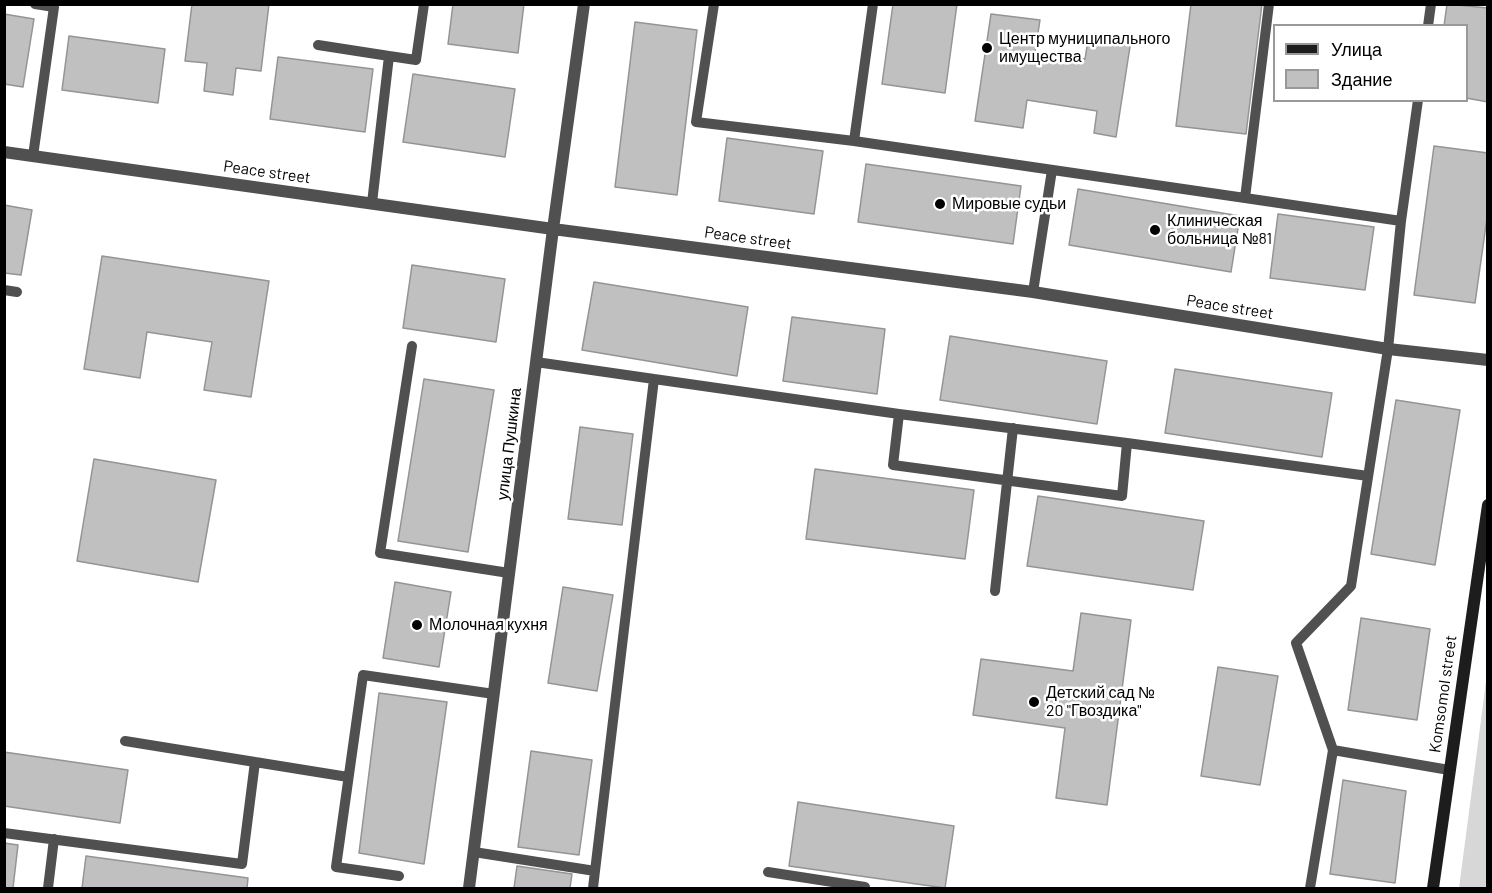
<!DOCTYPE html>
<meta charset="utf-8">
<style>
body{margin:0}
#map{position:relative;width:1492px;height:893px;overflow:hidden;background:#fff;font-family:Barlow,sans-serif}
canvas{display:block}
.frame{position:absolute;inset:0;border:6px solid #000;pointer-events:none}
.legend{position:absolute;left:1273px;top:24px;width:195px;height:78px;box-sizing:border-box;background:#fff;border:2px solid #999;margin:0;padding:8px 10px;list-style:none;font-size:18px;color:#000}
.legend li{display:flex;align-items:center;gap:12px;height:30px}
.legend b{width:30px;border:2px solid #999}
</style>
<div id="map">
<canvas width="1492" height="893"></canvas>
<div class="frame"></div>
<ul class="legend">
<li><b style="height:8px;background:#1d1d1d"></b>Улица</li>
<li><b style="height:16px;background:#c0c0c0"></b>Здание</li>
</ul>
</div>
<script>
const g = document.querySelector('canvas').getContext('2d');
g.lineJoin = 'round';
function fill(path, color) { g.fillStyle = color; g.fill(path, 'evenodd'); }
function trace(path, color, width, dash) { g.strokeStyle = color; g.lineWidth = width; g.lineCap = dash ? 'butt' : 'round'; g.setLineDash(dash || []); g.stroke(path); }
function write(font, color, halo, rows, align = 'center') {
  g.font = font + ' Barlow,sans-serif'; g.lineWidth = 5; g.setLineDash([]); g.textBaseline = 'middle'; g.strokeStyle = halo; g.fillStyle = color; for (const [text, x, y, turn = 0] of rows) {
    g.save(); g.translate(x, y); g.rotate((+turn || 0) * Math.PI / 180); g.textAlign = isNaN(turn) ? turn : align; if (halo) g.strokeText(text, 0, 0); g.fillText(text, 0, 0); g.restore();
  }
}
fill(new Path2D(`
 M1487 674V888H1459Z`), '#d7d7d7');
const building = new Path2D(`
 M192 4H269L261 71 236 68 233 95 204 91 207 63 185 61Z
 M453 4H524L518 53 448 44Z
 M893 4H957L945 93 882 84Z
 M1191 4H1262L1246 134 1176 126Z
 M1447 4 1488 8V102L1466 98V26H1444Z
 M4 14 34 19 23 87 4 84Z
 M991 14 1040 20 1035 52 1085 59 1089 34 1131 40 1116 137 1094 133 1097 111 1027 100 1023 128 975 121Z
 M635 22 697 30 677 195 615 187Z
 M69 36 165 49 158 103 62 90Z
 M278 57 373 69 365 132 270 119Z
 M413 74 515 89 505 157 403 142Z
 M727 138 823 151 814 214 719 201Z
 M1434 146 1488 153V211L1475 303 1414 295Z
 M866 164 1021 186 1013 244 858 222Z
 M1078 189 1240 216 1231 272 1069 245Z
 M4 205 32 210 21 275 4 273Z
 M1278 214 1374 227 1365 290 1270 278Z
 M102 256 269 281 251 397 204 390 212 342 147 332 140 378 84 369Z
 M412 265 505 279 496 342 403 328Z
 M594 282 748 307 737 376 582 350Z
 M792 317 885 329 877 394 783 381Z
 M950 336 1107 361 1097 424 940 400Z
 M1175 369 1332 393 1322 457 1165 433Z
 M424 379 494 390 468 552 398 541Z
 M1396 400 1460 410 1435 565 1371 554Z
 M580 427 633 434 622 525 568 519Z
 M94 459 216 480 198 582 77 561Z
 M815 469 974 490 965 559 806 539Z
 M1038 496 1204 521 1193 590 1027 566Z
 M395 582 451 592 439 667 383 658Z
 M563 587 613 595 597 691 548 683Z
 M1081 613 1131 620 1107 805 1056 798 1065 728 973 715 981 659 1073 671Z
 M1361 618 1430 629 1417 720 1348 710Z
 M1218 667 1278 676 1260 785 1201 776Z
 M379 693 447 702 424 864 359 853Z
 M531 751 592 760 579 855 518 847Z
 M4 752 128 770 120 823 4 806Z
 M1343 780 1406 791 1395 883 1330 874Z
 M798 802 954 826 945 888 789 866Z
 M4 843 18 845 13 888H4Z
 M86 856 248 878 247 888H82Z
 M517 866 572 874 570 888H514Z`);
fill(building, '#c0c0c0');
trace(building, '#949494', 1.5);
trace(new Path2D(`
 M714 4 696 122 854 141 1245 198
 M1269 4 1245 198 1401 221
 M1428 26 1431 4
 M318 45 389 56
 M1418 100 1401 221 1388 349 1351 586 1296 643 1333 750 1449 770
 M854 141 873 4
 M33 156 54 7 35 4
 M372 203 389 56 416 60 424 4
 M4 290 17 292
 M1033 292 1052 170
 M412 346 380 553 509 573
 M536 362 654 379 595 871
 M654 379 899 414 1127 443 1122 496 893 465 899 414
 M1127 443 1368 476
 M995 591 1013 428
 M125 741 255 762
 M4 833 242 864 255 762 348 777
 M474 852 595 871 593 888
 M768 872 865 887
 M399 876 336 867 363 675 494 694
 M48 888 54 839
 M1310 888 1333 750`), '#505050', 10);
trace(new Path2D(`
 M4 152 553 229 1033 292 1388 349 1488 360
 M469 888 553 229 584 4`), '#505050', 12);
trace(new Path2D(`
 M1433 888 1488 505`), '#1d1d1d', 12);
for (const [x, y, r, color] of [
 [987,48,6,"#000"],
 [940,204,6,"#000"],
 [1155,230,6,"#000"],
 [417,625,6,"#000"],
 [1034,702,6,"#000"]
]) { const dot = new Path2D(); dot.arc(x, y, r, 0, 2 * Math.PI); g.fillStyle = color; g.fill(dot); trace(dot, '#fff', 2); }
write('16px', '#000', '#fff', [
 ["Центр муниципального",999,39],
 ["имущества",999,57],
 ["Мировые судьи",952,204],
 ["Клиническая",1167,221],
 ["больница №81",1167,239],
 ["Молочная кухня",429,625],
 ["Детский сад №",1046,693],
 ["20 \"Гвоздика\"",1046,711]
], 'left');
write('16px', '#000', '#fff', [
 ["Peace street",267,172,8],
 ["Peace street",748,238,8],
 ["Peace street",1230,307,9],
 ["улица Пушкина",509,444,-83],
 ["Komsomol street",1443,694,-82]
]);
</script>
